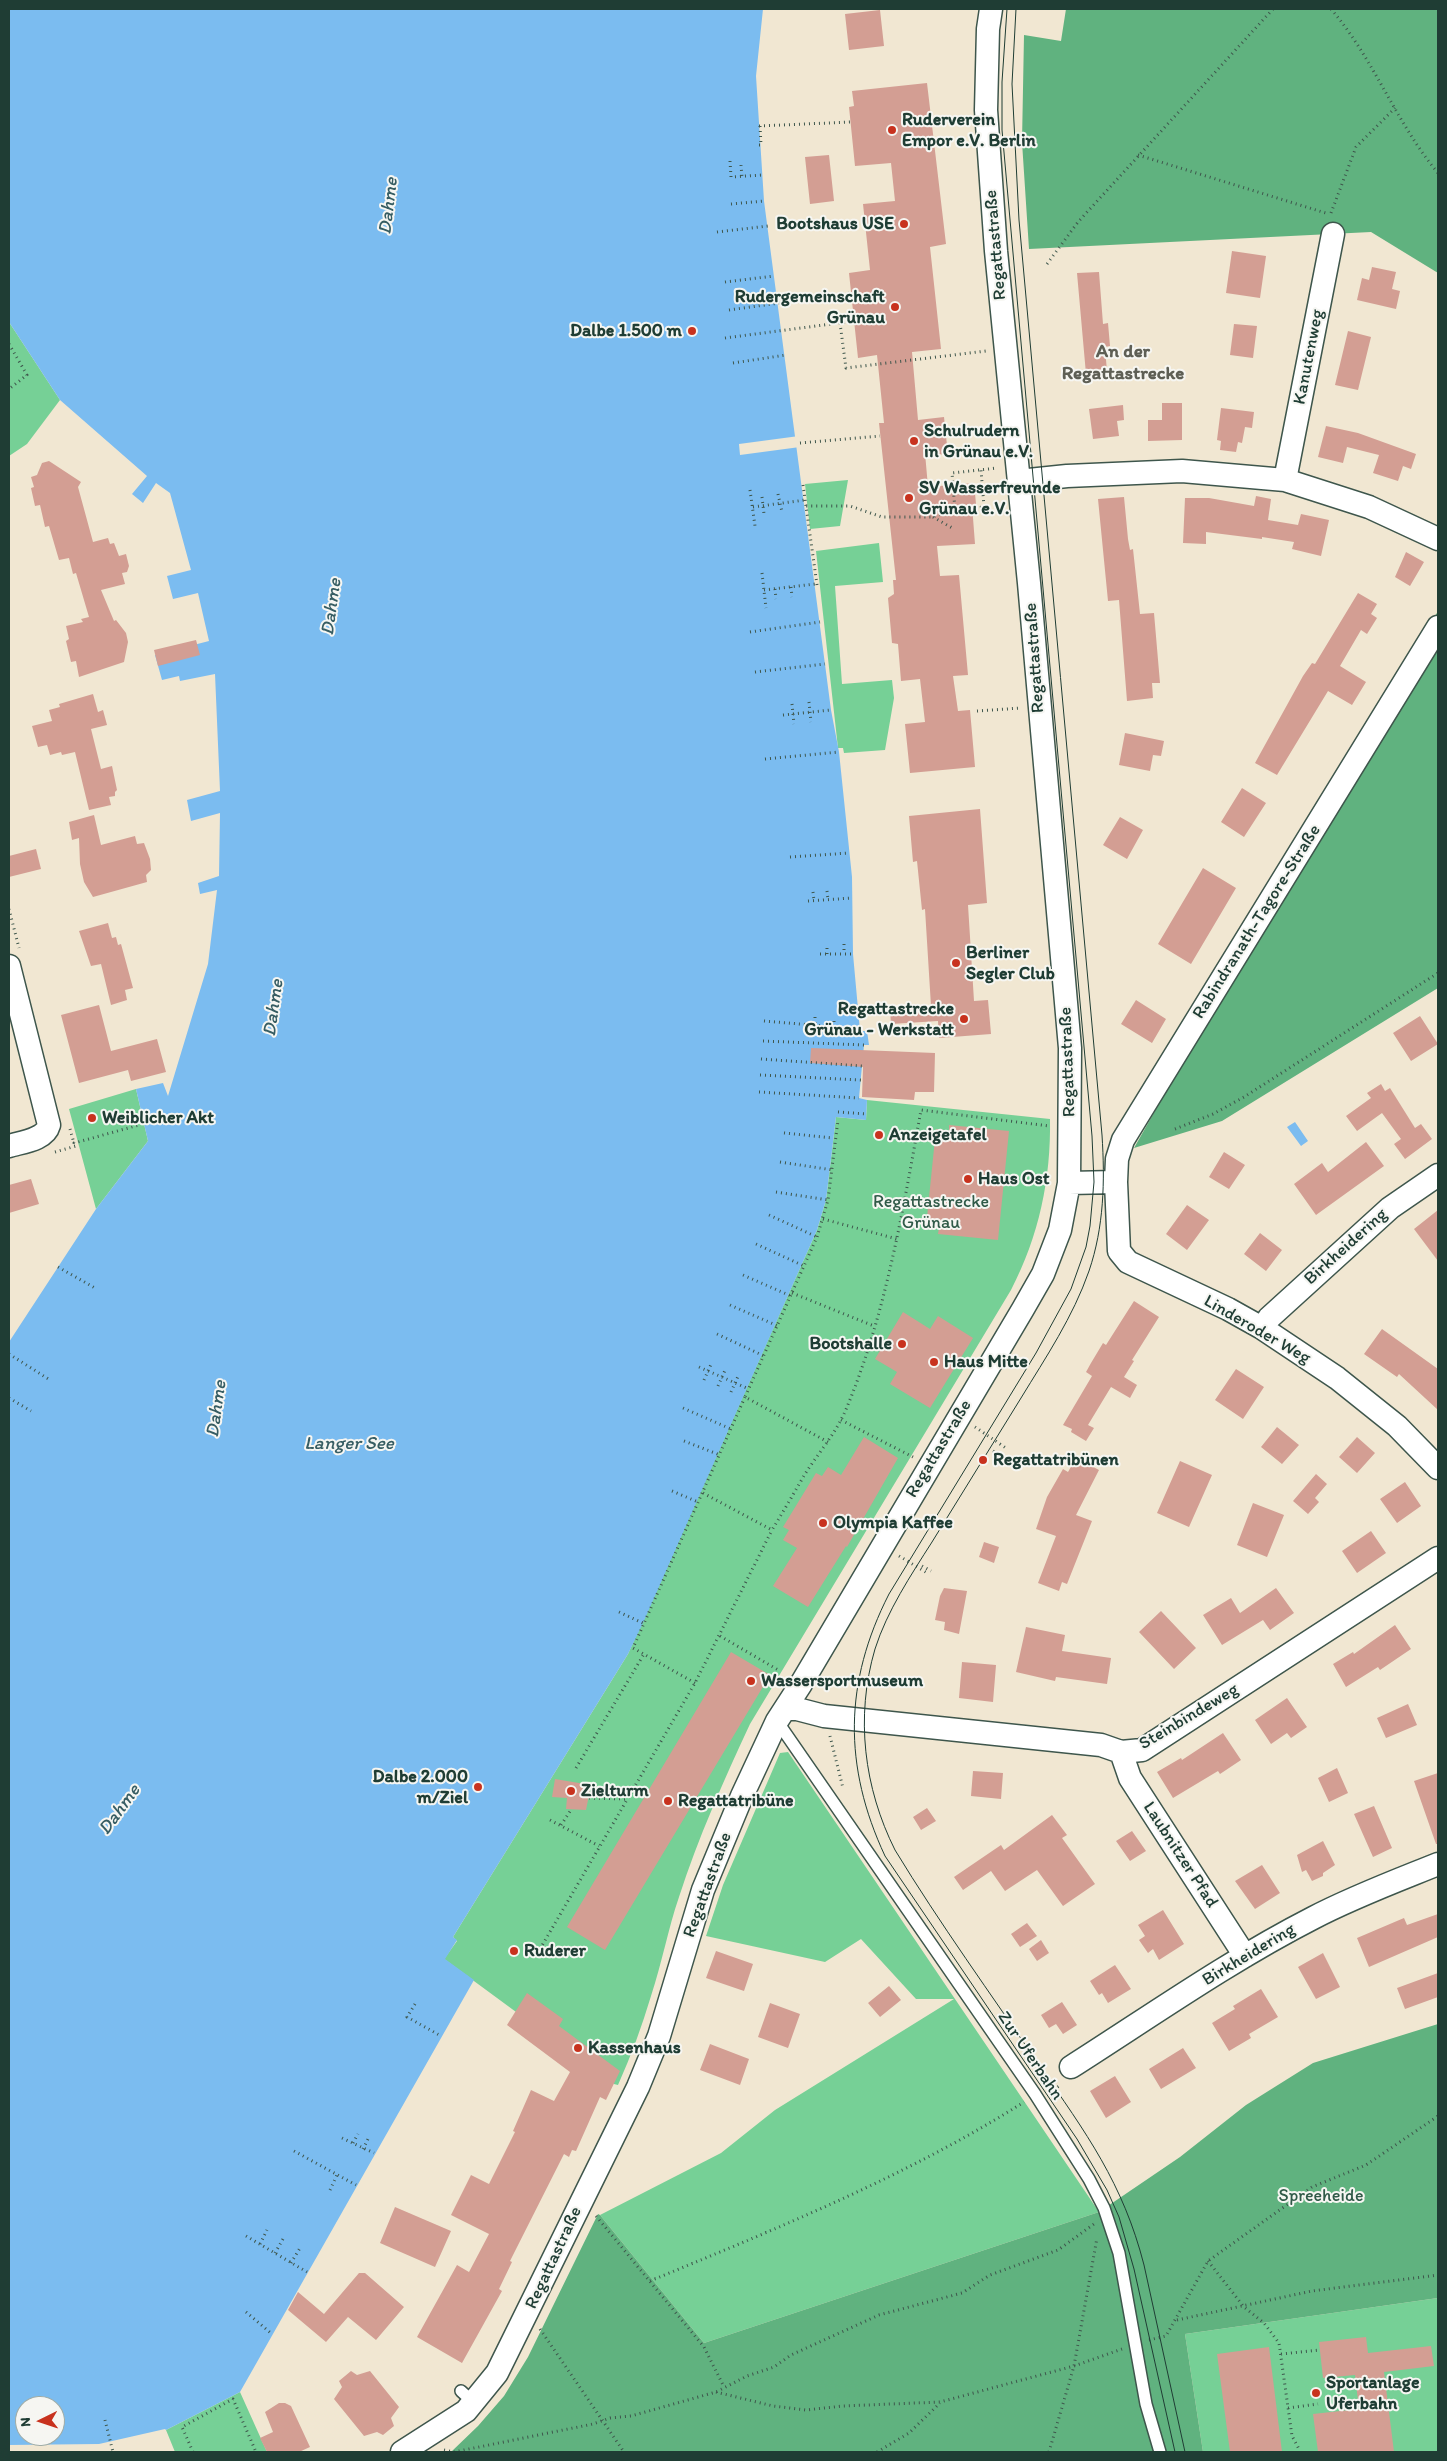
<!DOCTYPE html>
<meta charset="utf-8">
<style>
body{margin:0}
#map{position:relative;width:1447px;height:2461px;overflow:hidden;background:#f1e7d2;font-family:Itim,sans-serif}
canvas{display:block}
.frame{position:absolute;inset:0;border:10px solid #1f3d34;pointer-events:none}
.north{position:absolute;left:15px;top:2396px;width:50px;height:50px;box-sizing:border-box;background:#f6f6f2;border:1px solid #a0aca6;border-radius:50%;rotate:266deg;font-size:14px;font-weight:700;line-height:20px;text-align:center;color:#1f3d34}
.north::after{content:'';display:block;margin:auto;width:18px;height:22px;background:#c8321e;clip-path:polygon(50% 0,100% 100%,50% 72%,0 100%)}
</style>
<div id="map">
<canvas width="1447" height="2461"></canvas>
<div class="frame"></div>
<div class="north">N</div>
</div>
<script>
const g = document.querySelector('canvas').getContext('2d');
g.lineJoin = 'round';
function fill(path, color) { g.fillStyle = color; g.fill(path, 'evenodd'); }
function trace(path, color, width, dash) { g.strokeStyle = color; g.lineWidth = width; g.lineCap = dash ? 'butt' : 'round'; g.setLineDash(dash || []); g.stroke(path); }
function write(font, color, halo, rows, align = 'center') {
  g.font = font + ' Itim,sans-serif'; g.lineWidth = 4; g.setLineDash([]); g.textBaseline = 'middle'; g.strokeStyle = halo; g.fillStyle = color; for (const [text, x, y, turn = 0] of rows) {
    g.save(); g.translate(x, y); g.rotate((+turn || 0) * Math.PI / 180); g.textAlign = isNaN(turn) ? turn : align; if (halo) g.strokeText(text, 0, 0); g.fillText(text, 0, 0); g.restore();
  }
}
fill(new Path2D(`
 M9 322 60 400 27 444 9 456Z
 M848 480 840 526 810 529 805 484Z
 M879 543 883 582 835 586 842 684 892 680 894 698 885 750 844 753 843 748H838L816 551Z
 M136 1089 148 1141 96 1209 69 1109Z
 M867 1100 1050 1119C1051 1179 1039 1236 1011 1290L750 1724C724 1780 698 1838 679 1897 668 1929 662 1963 651 1996 642 2026 631 2056 618 2085L614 2084 444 1959 457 1941 453 1937 628 1654 817 1230 826 1200 836 1117 866 1120Z
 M788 1752 1099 2212 704 2343 600 2215 721 2153 775 2110 954 1999H916L861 1939 825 1962 706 1936 723 1885 780 1753Z
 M1438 2298V2452H1203L1185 2334Z
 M240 2392 267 2452H175L166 2430Z`), '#76d096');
fill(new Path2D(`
 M1066 9H1438V273L1371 232 1029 249 1022 142 1024 35 1061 41Z
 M1438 611V988L1222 1121 1134 1148Z
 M1438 2024V2298L1185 2334 1203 2452H451L478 2426 504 2396 528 2357 598 2214 600 2215 704 2343 1099 2212 1180 2157 1246 2105 1313 2063Z`), '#60b27f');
fill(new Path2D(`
 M9 9H763L756 76 764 201 831 710 839 752 852 877 853 954 860 1031H867L869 1045H864L859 1098 867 1100 866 1120 836 1117 826 1200 817 1230 643 1623 628 1654 453 1937 457 1940 445 1959 474 1980 240 2392 166 2430 165 2429 99 2444 9 2445V1342L96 1209 148 1141 136 1089 163 1083 168 1096 208 964 217 890 200 894 198 883 219 876 220 813 191 821 187 800 220 791 215 674 180 681 179 676 162 680 155 655 209 641 198 593 173 599 167 576 191 570 170 493 156 483 143 503 132 494 147 476 60 400 9 322ZM25 2406H55V2436H25Z
 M1295 1122 1308 1141 1301 1146 1287 1127Z`), '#7bbcf0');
fill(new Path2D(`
 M799 436 800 447 740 455 739 444Z`), '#f1e7d2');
fill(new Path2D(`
 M880 10 884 46 849 50 845 14Z
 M927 83 946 244 930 247 941 349 912 352 918 420 944 417 948 455 925 453 928 487 974 483 976 504 972 505 975 544 937 546 940 576 959 575 968 675 953 676 958 711 970 710 975 767 910 773 905 724 925 722 920 679 901 681 898 644 892 643 888 598 894 594 893 580H896L879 423H884L877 355 858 358 849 273 870 270 863 204 895 201 891 163 855 166 849 107 854 106 852 91Z
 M829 155 834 201 810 204 805 157Z
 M1232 251 1266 256 1260 298 1226 293Z
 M1372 267 1396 272 1392 289 1400 291 1396 309 1357 300 1362 278 1369 280Z
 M1099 272 1103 324 1108 323 1110 346 1105 347 1107 372 1086 374 1077 273Z
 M1234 324 1257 326 1253 358 1230 355Z
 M1348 331 1371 337 1358 390 1335 385Z
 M1162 403H1182V440L1148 441V420H1162Z
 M1123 405 1124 420 1117 421 1119 436 1093 439 1089 409Z
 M1221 408 1254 412 1252 428 1245 427 1242 443 1238 442 1236 452 1220 450 1221 441 1217 440Z
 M1326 426 1358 433 1416 454 1411 469 1403 466 1398 481 1373 473 1379 455 1347 447 1343 463 1318 457Z
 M49 461 81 482 78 487 93 542 108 538 110 544 114 543 119 556 126 554 129 566 127 572 122 573 125 584 101 590 114 621 116 620 126 633 128 642 124 662 79 677 76 661 71 662 66 641 69 639 66 626 83 622 81 619 89 617 76 573 73 574 69 558 59 560 49 526 45 527 40 505 35 506 31 488 34 487 31 477 37 475 42 463Z
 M1256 496 1271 499 1268 520 1298 525 1301 514 1329 520 1321 556 1292 549 1294 542 1262 537V539L1206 532V544L1183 543 1185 498H1209L1254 506Z
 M1124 497 1128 539 1130 550 1133 549 1140 614 1154 613 1160 683H1152L1153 698 1127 701 1119 600 1108 601 1098 499Z
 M1406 552 1424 562 1410 586 1395 577Z
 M1358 593 1377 604 1371 614 1377 618 1367 634 1361 630 1340 666 1366 682 1352 705 1328 691 1277 775 1255 763 1303 676 1312 663 1315 664Z
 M196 640 200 655 158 666 154 650Z
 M93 694 98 712 103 710 107 725 91 729 101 769 112 766 117 790 115 792V796L109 797 111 805 89 810 75 752 62 755 61 752 50 755 47 745 38 747 32 726 52 721 49 710 60 707 59 704Z
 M1125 733 1164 741 1161 756 1153 755 1150 771 1119 765Z
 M1242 788 1266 803 1244 837 1221 822Z
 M980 809 987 903 968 905 974 1001 988 1000 991 1034 939 1038 938 1021 891 1024 890 1010 931 1006 925 909 922 910 917 861 913 862 909 816Z
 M94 815 101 845 135 836 137 844 144 843 150 859 151 870 146 875 147 882 93 897 84 882 80 864 79 838 72 840 69 822Z
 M1120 817 1143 830 1127 859 1103 845Z
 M36 849 41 869 9 877V856Z
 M1203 868 1236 888 1191 964 1158 944Z
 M108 923 112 938 116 937 118 945 121 944 133 988 125 990 127 1000 111 1005 101 964 91 966 79 931Z
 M1136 1000 1166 1019 1152 1043 1121 1024Z
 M99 1005 111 1051 157 1039 166 1072 131 1081 128 1070 79 1083 61 1015Z
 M1420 1016 1438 1044 1411 1061 1393 1033Z
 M811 1048 935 1053 934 1092H915L914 1100 862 1097 863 1067 810 1063Z
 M1381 1084 1385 1091 1390 1088 1415 1128 1421 1124 1432 1139 1405 1159 1394 1144 1401 1139 1382 1113 1357 1131 1346 1116 1371 1098 1367 1093Z
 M949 1125 1009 1131 998 1240 938 1234 939 1228 926 1227 936 1129 949 1131Z
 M1366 1142 1384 1166 1316 1215 1294 1184 1322 1163 1328 1172Z
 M1224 1152 1245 1165 1229 1189 1209 1177Z
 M31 1179 39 1204 9 1213V1185Z
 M1187 1205 1209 1220 1187 1250 1166 1234Z
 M1438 1210V1261L1414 1229Z
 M1260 1233 1282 1250 1266 1271 1244 1254Z
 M1134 1301 1159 1317 1132 1360 1134 1361 1124 1377 1137 1385 1130 1398 1111 1387 1088 1425 1094 1428 1086 1441 1071 1432 1072 1429 1063 1425 1092 1376 1086 1372 1091 1363 1103 1343 1106 1345Z
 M903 1312 930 1329 938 1316 973 1338 930 1408 890 1384 897 1372 875 1359Z
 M1382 1329 1438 1369V1410L1399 1374 1397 1377 1364 1354Z
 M1236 1369 1264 1387 1243 1419 1215 1400Z
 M1277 1427 1299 1445 1282 1464 1261 1447Z
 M864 1437 898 1458 847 1547 846 1546 808 1607 773 1586 797 1548 783 1540 789 1530 783 1527 816 1473 822 1476 828 1467 841 1475Z
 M1357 1437 1375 1453 1357 1473 1339 1457Z
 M1076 1458 1099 1470 1076 1515 1092 1521 1067 1584 1062 1582 1059 1591 1038 1583 1056 1536 1036 1529 1047 1497 1063 1469 1068 1472Z
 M1180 1461 1212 1475 1189 1527 1157 1513Z
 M1316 1474 1327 1484 1315 1498 1319 1502 1308 1514 1293 1501Z
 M1405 1482 1421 1506 1397 1523 1380 1499Z
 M1253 1503 1284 1515 1267 1557 1237 1545Z
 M1371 1531 1386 1553 1357 1573 1342 1551Z
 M984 1542 999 1547 994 1563 979 1557Z
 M944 1588 967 1591 959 1634 944 1630 945 1622 935 1620 940 1596Z
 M1276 1588 1294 1613 1270 1630 1263 1620 1222 1645 1203 1615 1231 1598 1240 1613Z
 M1161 1611 1196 1648 1174 1669 1139 1632Z
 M1395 1625 1411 1649 1380 1670 1378 1667 1346 1687 1333 1664 1353 1652 1354 1654Z
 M1026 1627 1065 1635 1062 1651 1111 1658 1107 1684 1056 1677 1055 1681 1016 1672Z
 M731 1652 770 1675 605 1950 567 1927Z
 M962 1662 996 1665 993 1702 959 1698Z
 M1287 1698 1307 1727 1291 1738 1287 1733 1271 1744 1255 1720Z
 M1408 1704 1417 1725 1386 1738 1377 1718Z
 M1223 1733 1241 1760 1220 1774 1218 1771 1173 1798 1157 1772 1181 1758 1182 1760Z
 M1337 1768 1348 1793 1329 1802 1318 1778Z
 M973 1771 1003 1773 1001 1799 971 1796Z
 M1438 1773V1844H1436L1414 1781Z
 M555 1779 591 1785 586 1810 566 1809 567 1798 552 1797Z
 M1374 1806 1392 1848 1373 1857 1354 1814Z
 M927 1808 936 1821 921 1830 913 1817Z
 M1052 1815 1067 1835 1062 1838 1095 1884 1063 1906 1037 1870 1005 1891 991 1871 963 1890 954 1877 1001 1845 1004 1850Z
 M1132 1831 1146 1851 1130 1861 1116 1841Z
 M1323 1841 1335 1865 1323 1873V1876L1312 1881 1306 1870 1302 1872 1297 1855Z
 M1262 1865 1280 1893 1255 1909 1235 1881Z
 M1163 1910 1184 1944 1159 1960 1153 1949 1148 1953 1139 1940 1145 1936 1138 1925Z
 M1438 1914V1937L1369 1967 1357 1938 1404 1918 1407 1925Z
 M1027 1923 1037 1936 1020 1947 1011 1934Z
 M1041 1940 1049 1953 1037 1961 1029 1949Z
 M716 1951 753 1964 744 1991 706 1978Z
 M1323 1953 1340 1987 1316 1999 1298 1967Z
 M1115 1965 1131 1989 1108 2003 1102 1993 1099 1995 1090 1981Z
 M1438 1973V1997L1405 2009 1397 1988Z
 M889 1986 901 2000 880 2017 868 2003Z
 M1261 1989 1278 2017 1249 2034 1251 2038 1229 2051 1212 2023 1235 2009 1233 2006Z
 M527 1993 563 2019 559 2026 620 2071 606 2100 600 2097 576 2151 572 2150 569 2157 564 2154 510 2261 512 2262 499 2289 502 2291 462 2363 417 2337 457 2265 469 2272 489 2234 451 2215 471 2175 489 2184 515 2132 513 2131 531 2090 554 2101 570 2072 507 2025Z
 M1062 2002 1077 2025 1063 2034 1056 2024 1049 2028 1041 2015Z
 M770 2003 800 2014 788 2048 758 2037Z
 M710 2044 749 2059 740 2085 700 2070Z
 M1183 2048 1196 2068 1161 2089 1149 2069Z
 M1115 2076 1131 2102 1106 2118 1090 2091Z
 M395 2207 451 2231 435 2267 380 2243Z
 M359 2273H365L404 2307 376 2340 348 2317 326 2342 288 2310 298 2292 324 2314Z
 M1366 2337 1368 2353 1431 2346 1434 2366 1384 2372 1394 2452H1318L1313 2414 1359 2409 1355 2375 1323 2378 1319 2342Z
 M1269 2347 1282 2452H1230L1217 2354Z
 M351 2371 357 2375 370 2371 399 2407 391 2418 394 2426 383 2435 377 2432 364 2436 334 2399 342 2387 339 2381Z
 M279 2403H285L291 2406 310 2447 299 2452H267L260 2438 273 2432 265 2412Z`), '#d39e93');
const service = new Path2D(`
 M777 1721 1035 2094 1089 2179 1104 2208 1119 2253 1146 2404 1160 2452
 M461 2391 474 2403`);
const minor = new Path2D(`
 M1285 480 1333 234
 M1019 481 1067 476 1182 471 1285 480 1369 507 1438 539
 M1438 627 1123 1140 1117 1159 1116 1182 1119 1251 1128 1262 1228 1309 1262 1328 1337 1378 1397 1426 1438 1468
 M9 966 49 1125C45 1140 22 1142 9 1146
 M1069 1183 1116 1182
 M1262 1328 1269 1318 1390 1208 1438 1175
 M786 1709H797L824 1716 1101 1745 1121 1752 1142 1750 1438 1558
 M1121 1752 1130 1778 1245 1956
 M1071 2067C1151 2016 1229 1961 1313 1918 1353 1897 1396 1881 1438 1864
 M402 2452 466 2411 497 2373 638 2087 659 2036 703 1890 742 1796 777 1721 801 1684 1023 1309 1043 1274 1060 1230 1069 1183 1070 1048 1029 583 996 251 986 110 988 29 991 9`);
trace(service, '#3e564c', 14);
trace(minor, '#3e564c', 25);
trace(new Path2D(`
 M1331 9C1374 59 1396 123 1438 173
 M759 126 851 122
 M759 145H761L760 126
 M1138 155 1329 214
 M730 161 731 177 762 175
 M741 165 742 177
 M731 204 764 201
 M1331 213 1356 147 1395 108
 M717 232 768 226
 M1047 264 1078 222 1273 9
 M725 282 774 276
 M729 310 851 293
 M840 323 846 368 986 351
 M725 338 854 321
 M9 344 27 375 9 389
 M733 363 786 355
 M800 443 880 436
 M803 485 806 506
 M750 490 755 526
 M778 494 782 512
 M762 497 764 514
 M753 507 805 500
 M955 510 984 507 981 470
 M933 517 954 529
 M762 573 766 608
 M817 585 806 506H850L882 517H932L955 510 952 473 997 468
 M791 587 792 597
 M775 589 776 599
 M764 590 815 584
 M750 632 820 622
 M755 672 825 664
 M809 702 811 722
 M792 704 794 724
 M977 711 1021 708
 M783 715 831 710
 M765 759 839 752
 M790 857 849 853
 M827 891 828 900
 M813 892 814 901
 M808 901 852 898
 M9 909 19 948
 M844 944V954
 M820 954H853
 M827 954V945
 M815 1017V1025
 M764 1021 860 1029
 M834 1027V1018
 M763 1041 864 1045
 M761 1059 862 1066
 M760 1075 861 1080
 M759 1092 859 1098
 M838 1112 867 1114
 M70 1129 74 1143
 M1175 1129 1213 1114 1244 1097 1438 973
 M784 1133 833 1138
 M55 1152 76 1146 74 1143 78 1142 139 1125
 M780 1162 833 1170
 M776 1192 828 1200
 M769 1215 817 1237
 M823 1219 897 1239
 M756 1244 804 1266
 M58 1267 95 1288
 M743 1275 791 1296
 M792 1293 874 1326
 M730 1305 778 1326
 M717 1334 764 1356
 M9 1354 50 1380
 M699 1367 749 1389
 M704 1380 712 1362
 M718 1386 726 1368
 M731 1392 739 1374
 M9 1398 31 1411
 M683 1408 731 1429
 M841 1420 913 1457
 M975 1427 1006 1448
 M684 1441 720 1455
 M828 1442 745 1397 817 1237 828 1200 838 1120
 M993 1451 1001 1456
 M672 1491 698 1502
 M703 1493 772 1530C783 1512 794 1493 805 1474 819 1452 837 1432 847 1407 886 1313 903 1210 921 1110L1049 1126
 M899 1556 929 1574
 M922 1566 931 1571
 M619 1612 645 1624
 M720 1636 780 1671
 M695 1683 633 1648 745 1397
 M830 1736 843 1788
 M576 1768 644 1654
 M589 1798 627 1799
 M550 1820 599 1846
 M561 1825 571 1810
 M540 1949 695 1683 772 1530
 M415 2004 407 2017 441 2036
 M1049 2092 1061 2085
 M342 2138 374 2153
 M353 2143 358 2134
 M363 2149 368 2139
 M294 2151 356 2185
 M330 2190 337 2175
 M596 2216 704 2347 724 2387
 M246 2236 307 2272
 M260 2244 267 2230
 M275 2253 283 2239
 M1208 2261 1244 2307 1264 2323 1279 2343 1292 2436 1299 2449
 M291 2263 300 2248
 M650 2281C778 2228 907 2176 1024 2102
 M246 2312 272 2334
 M1177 2320 1312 2291 1438 2275
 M540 2329 624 2452
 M1149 2340 1166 2336 1208 2261 1312 2187 1366 2165 1438 2116
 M1281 2354 1320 2350
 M716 2392 773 2406 806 2410 843 2406 940 2402 1074 2366 1122 2349
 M1288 2408 1318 2404
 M105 2420 113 2452
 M444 2450 454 2452 593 2424 610 2418 631 2416 716 2392 747 2376 774 2367 791 2355 879 2315 962 2293 990 2275 1058 2250 1094 2224
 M193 2452 182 2427 233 2399 256 2452
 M877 2452 909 2433 940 2403
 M1049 2452 1074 2366 1097 2238`), '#3e564c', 3, [1, 4]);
trace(service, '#fff', 11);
trace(minor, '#fff', 22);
trace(new Path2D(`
 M1007 9 1002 82V130L1092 1136 1094 1182 1090 1226 1086 1247 1071 1289 1036 1353 889 1594C844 1682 843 1766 885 1856L1077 2139 1107 2190 1119 2217 1134 2269 1175 2452
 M1016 9 1012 84 1019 220 1102 1135C1105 1181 1104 1227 1089 1271 1073 1317 1046 1357 1021 1398 991 1446 962 1494 932 1542 911 1575 887 1611 875 1649 855 1717 864 1788 895 1850 940 1924 991 1994 1039 2065 1086 2133 1123 2183 1144 2265L1185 2452`), '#1f3d34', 1);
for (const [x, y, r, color] of [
 [892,130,5,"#c8321e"],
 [904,224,5,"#c8321e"],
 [895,307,5,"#c8321e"],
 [692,331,5,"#c8321e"],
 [914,441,5,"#c8321e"],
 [909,498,5,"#c8321e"],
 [956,963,5,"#c8321e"],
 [964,1019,5,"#c8321e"],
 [92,1118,5,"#c8321e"],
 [879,1135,5,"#c8321e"],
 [968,1179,5,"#c8321e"],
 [902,1344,5,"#c8321e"],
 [934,1362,5,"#c8321e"],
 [983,1460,5,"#c8321e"],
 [823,1523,5,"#c8321e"],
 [751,1681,5,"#c8321e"],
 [478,1787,5,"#c8321e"],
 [571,1791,5,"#c8321e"],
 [668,1801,5,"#c8321e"],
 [514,1951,5,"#c8321e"],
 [578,2048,5,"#c8321e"],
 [1316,2393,5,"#c8321e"]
]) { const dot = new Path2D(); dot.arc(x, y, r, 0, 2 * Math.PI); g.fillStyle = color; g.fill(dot); trace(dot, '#f6f6f2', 2); }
write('bold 18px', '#1f3d34', '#f6f6f2', [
 ["Ruderverein",902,120],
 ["Empor e.V. Berlin",902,141],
 ["Bootshaus USE",894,224,"right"],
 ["Rudergemeinschaft",885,297,"right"],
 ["Grünau",885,318,"right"],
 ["Dalbe 1.500 m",682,331,"right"],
 ["Schulrudern",924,431],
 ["in Grünau e.V.",924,452],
 ["SV Wasserfreunde",919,488],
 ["Grünau e.V.",919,509],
 ["Berliner",966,953],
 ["Segler Club",966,974],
 ["Regattastrecke",954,1009,"right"],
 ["Grünau - Werkstatt",954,1030,"right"],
 ["Weiblicher Akt",102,1118],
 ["Anzeigetafel",889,1135],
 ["Haus Ost",978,1179],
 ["Bootshalle",892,1344,"right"],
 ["Haus Mitte",944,1362],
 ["Regattatribünen",993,1460],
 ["Olympia Kaffee",833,1523],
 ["Wassersportmuseum",761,1681],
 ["Dalbe 2.000",468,1777,"right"],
 ["m/Ziel",468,1798,"right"],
 ["Zielturm",581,1791],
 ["Regattatribüne",678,1801],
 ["Ruderer",524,1951],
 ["Kassenhaus",588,2048],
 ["Sportanlage",1326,2383],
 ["Uferbahn",1326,2404]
], 'left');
write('18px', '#1f3d34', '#f6f6f2', [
 ["Regattastraße",996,245,-95],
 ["Kanutenweg",1309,357,-79],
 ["Regattastraße",1035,658,-94],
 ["Rabindranath-Tagore-Straße",1257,922,-58],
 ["Regattastraße",1068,1062,-92],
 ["Birkheidering",1346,1247,-42],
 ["Linderoder Weg",1257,1330,30],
 ["Regattastraße",939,1449,-59],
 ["Steinbindeweg",1189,1717,-31],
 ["Laubnitzer Pfad",1180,1855,57],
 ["Regattastraße",708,1885,-70],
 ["Birkheidering",1249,1955,-31],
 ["Zur Uferbahn",1030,2056,56],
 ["Regattastraße",554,2258,-65]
]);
write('18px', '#305a48', '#f6f6f2', [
 ["Regattastrecke",931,1202],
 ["Grünau",931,1223],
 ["Spreeheide",1321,2196]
]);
write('italic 19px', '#365d63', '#f6f6f2', [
 ["Dahme",389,206,-83],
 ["Dahme",332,607,-82],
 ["Dahme",274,1008,-82],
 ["Dahme",217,1409,-82],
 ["Langer See",349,1444],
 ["Dahme",120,1810,-54]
]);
write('bold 19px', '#5e5f55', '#f6f6f2', [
 ["An der",1123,352],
 ["Regattastrecke",1123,374]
]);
</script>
